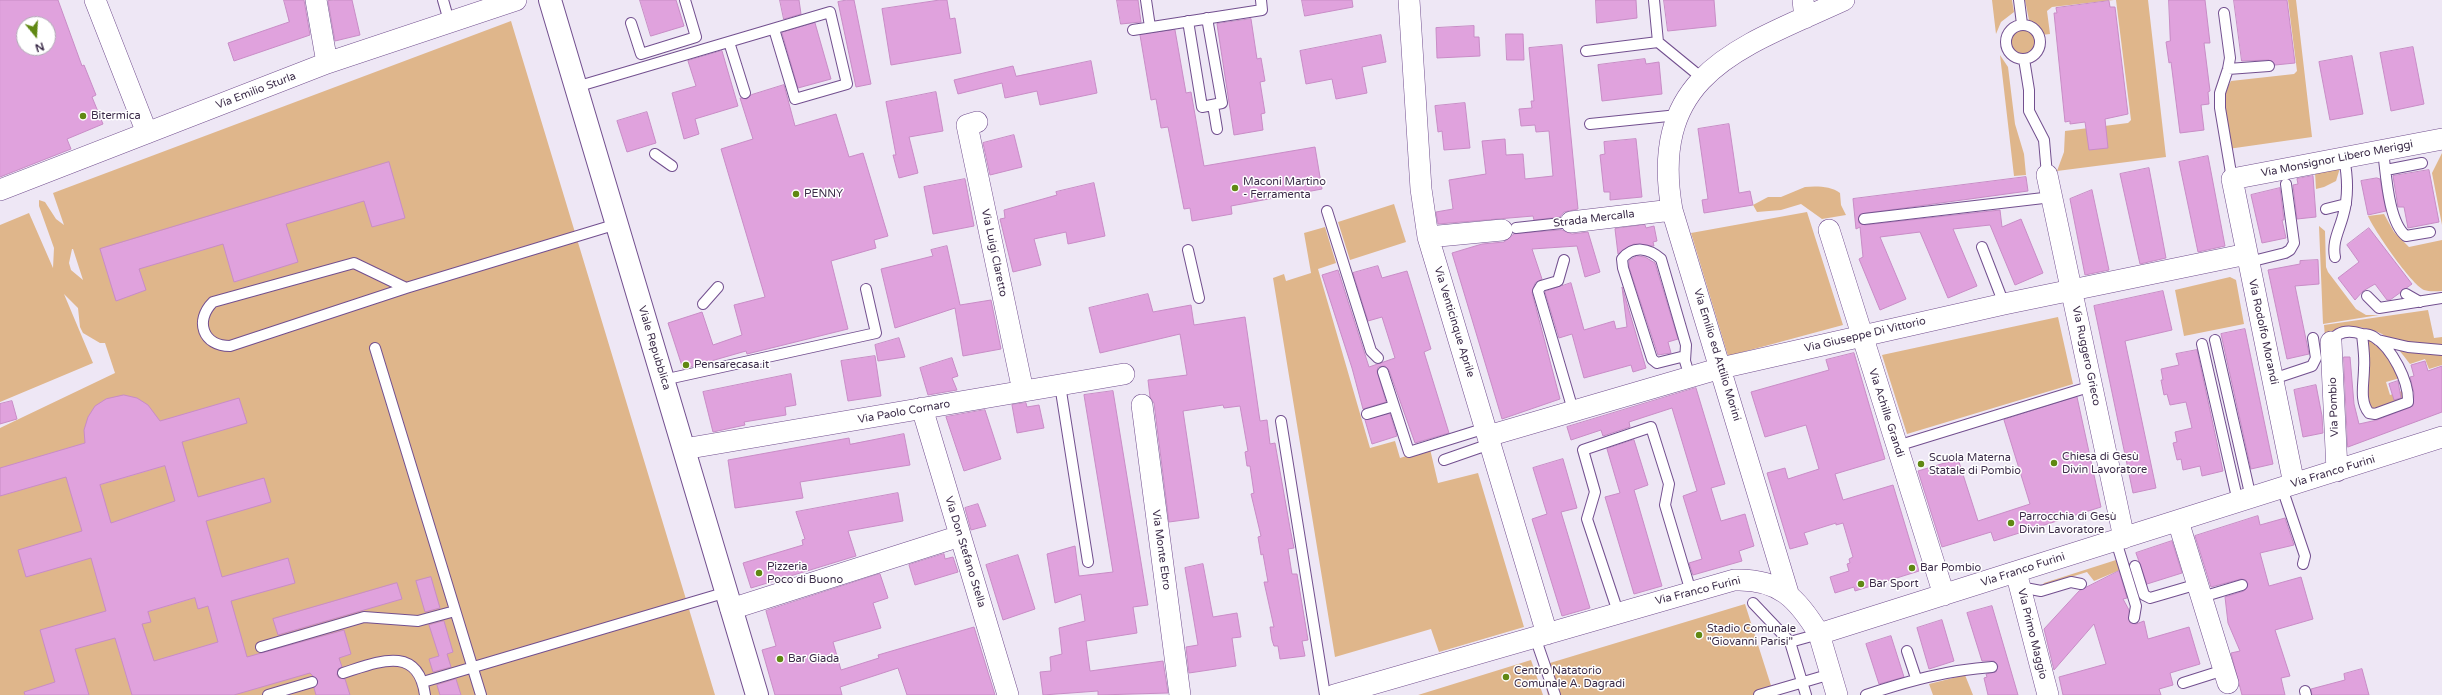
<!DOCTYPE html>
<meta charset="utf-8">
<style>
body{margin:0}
#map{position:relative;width:2442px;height:695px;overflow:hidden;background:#eee7f5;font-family:"Varela Round",sans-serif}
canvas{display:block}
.north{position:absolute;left:16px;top:16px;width:40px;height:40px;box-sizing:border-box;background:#fff;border:1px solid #b1abb6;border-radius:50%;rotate:162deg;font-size:11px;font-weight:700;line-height:16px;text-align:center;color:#3c2c49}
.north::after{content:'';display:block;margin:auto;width:14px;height:18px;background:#608813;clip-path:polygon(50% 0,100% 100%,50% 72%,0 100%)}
</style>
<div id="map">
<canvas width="2442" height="695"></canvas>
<div class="north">N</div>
</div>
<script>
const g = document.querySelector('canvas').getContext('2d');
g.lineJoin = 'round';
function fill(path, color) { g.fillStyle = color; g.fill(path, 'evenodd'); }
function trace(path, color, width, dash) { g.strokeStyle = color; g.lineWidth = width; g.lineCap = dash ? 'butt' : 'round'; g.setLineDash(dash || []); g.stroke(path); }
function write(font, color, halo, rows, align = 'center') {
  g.font = font + ' "Varela Round",sans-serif'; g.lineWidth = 3; g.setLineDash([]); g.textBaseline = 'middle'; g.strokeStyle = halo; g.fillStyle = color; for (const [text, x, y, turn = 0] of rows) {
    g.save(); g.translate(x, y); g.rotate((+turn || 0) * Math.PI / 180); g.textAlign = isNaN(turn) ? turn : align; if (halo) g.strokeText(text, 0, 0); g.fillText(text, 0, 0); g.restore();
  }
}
fill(new Path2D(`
 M1992 0H2012L2014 12 2001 22 1996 34Z
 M2025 0H2114L2052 7 2047 11 2050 34 2041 35 2029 20Z
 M2116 0H2148L2166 157 2057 171 2064 152 2065 131 2128 123 2131 120Z
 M2288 0H2296L2312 137 2228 149C2225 126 2218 102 2231 81L2294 74 2297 71Z
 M511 21 715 695H0V428L115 373 105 343H100L83 333 80 327 78 308 64 294 93 363 0 402V225L29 213 53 268 54 248 39 206V200L45 202 56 219 64 225 53 193ZM72 249H73L83 280 71 270 69 263Z
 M2011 42a12 12 0 1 1 24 0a12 12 0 1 1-24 0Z
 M2000 55 2008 67 2015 124 2024 154 2026 175 2014 176Z
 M2442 153V225L2432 173Z
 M2340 168 2336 181 2324 187 2316 189 2315 172Z
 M1805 187C1816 186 1831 186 1840 193L1841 205 1846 215 1822 219 1801 204 1781 210 1757 212 1753 205 1768 197H1781Z
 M1394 204 1406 242 1350 260 1338 222Z
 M1807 212 1843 325 1728 356 1691 233Z
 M2384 214 2394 232 2409 247 2442 240V291C2436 291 2430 292 2424 290 2411 284 2374 230 2368 216Z
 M2319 226 2325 231 2326 267 2328 272 2356 309 2366 315H2379L2323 324Z
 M1325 227 1336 263 1318 269 1370 448 1395 441 1400 458 1430 449 1438 483 1478 473 1524 627 1439 652 1431 629 1335 657 1273 278 1284 274 1286 281 1311 273 1304 233Z
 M2230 277 2236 280 2244 324 2184 336 2175 290Z
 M2428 310 2434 338 2442 337V365L2429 369 2425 359 2410 364C2403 355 2394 343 2385 336 2374 328 2344 322 2333 331 2328 335 2327 342 2326 348L2324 325Z
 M2058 317 2073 384 1907 434 1882 355Z
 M2365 337C2383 341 2392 363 2400 378L2386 382 2390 395 2405 390 2406 400 2374 411 2368 408Z
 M2116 560 2120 570 2094 581 2087 572 2042 586 2044 583Z
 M1745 604 1774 695H1548L1540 666Z
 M1531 660 1543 695H1418Z
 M1965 675 1973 695H1933L1929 684Z`), '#dfb68b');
const building = new Path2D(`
 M0 0H58L82 66 84 65 96 95 92 97 103 124 67 139 71 149 0 177ZM24 24H48V48H24Z
 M284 0H304L310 35 234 61 228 43 289 22Z
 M334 0H352L360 35 335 41 328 1Z
 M640 0H676L684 26 651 36Z
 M780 0H799L801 14 784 19Z
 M847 0H854L871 84 856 87 838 2Z
 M940 0H947L950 19 955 18 961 53 891 65 882 9Z
 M1117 0H1138L1141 22 1121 24Z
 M1302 0H1352L1353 7 1305 16Z
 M1596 0H1636L1637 18 1597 23Z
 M1664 0H1714L1716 26 1668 31Z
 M2169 0H2205L2210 43H2204L2210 91 2208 92 2209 104 2201 105 2204 130 2180 133 2171 62 2169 63 2166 42 2170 41Z
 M2234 0H2287L2295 63 2275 65 2269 60 2242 61Z
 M2109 1 2110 7H2115L2128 114 2105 119 2108 148 2089 150 2085 122 2070 124V121L2065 122 2054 13H2057L2056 8Z
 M1251 19 1257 59 1261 58 1265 81 1260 82 1265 113 1261 114 1263 130 1234 135 1217 24Z
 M815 23 831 79 798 88 782 33Z
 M1474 26V37H1479L1480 56 1437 58 1436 28Z
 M1175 30 1186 93 1191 92 1204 166 1315 147 1322 189 1231 206 1232 214 1192 221 1190 208 1184 209 1168 127 1161 128 1156 99 1151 100 1140 35Z
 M1506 34H1523L1524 60H1507Z
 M1381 35 1386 62 1362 67 1367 93 1336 99 1332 79 1306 84 1300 51Z
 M1562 45 1578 209 1564 212 1560 217 1534 220 1533 216 1438 224 1436 212 1453 209 1449 180 1486 174 1482 141 1505 139 1506 155 1523 154 1525 179 1553 176 1549 131 1536 132 1535 125 1521 126 1519 109 1532 108 1531 101H1534L1529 48Z
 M2413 47 2424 104 2391 111 2380 53Z
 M722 51 738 106 695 119 699 134 684 139 672 93 696 86 688 61Z
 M2352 56 2363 114 2330 120 2319 62Z
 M1645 59 1646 64 1659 62 1662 94 1602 101 1598 65Z
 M1091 61 1097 93 1040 105 1037 91 1005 98 1002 83 958 94 954 80 1013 66 1016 76Z
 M784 85 795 126 836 114 849 157 863 153 888 236 874 240 876 248 831 261 848 329 747 354 746 351 683 369 668 323 702 312 713 345 742 335 734 305 765 297 721 149 753 139 740 98 747 99 751 95Z
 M936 92 943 131 909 137 918 173 899 178 893 155H896L886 102Z
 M1465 103 1470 148 1444 150 1442 131 1438 132 1435 106Z
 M647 112 656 143 627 152 617 121Z
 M1729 124 1739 193 1750 191 1753 205 1704 213 1702 200 1708 199 1698 129Z
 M1014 135 1022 167 990 175 983 143Z
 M1636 139 1642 197 1610 200V192H1604L1600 155 1605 154 1604 142Z
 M2208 156 2225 246 2198 252 2179 162Z
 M389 162 405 218 372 227 364 201 286 224 298 262 234 282 223 244 139 269 146 290 116 301 100 249Z
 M2149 168 2166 258 2140 264 2120 174Z
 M2429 170 2439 222 2408 228 2404 207H2398L2393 176Z
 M2313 176 2316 217 2297 219 2293 185 2298 184 2297 179Z
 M2026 177 2028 191 1860 214 1859 223 1865 225 2000 210 2002 227 2021 219 2043 273 2015 285 1990 225 1953 229 1977 286 1948 298 1920 232 1880 237 1906 299 1880 310 1859 259 1863 257 1860 227 1856 229 1853 199Z
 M2377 178 2380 179 2386 211 2368 215 2361 181Z
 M965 179 974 226 933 234 924 187Z
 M1094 183 1105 236 1068 244 1066 232 1034 239 1041 265 1013 272 1000 219 1005 218 1004 210 1057 195 1056 192Z
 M2280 188 2284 220H2282L2286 238 2262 243 2251 195Z
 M2092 190 2109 270 2085 275 2070 199Z
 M1645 225 1646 228 1654 226 1657 241 1653 242 1654 246 1634 244 1618 254 1615 229Z
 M2369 228 2412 284 2390 300H2387L2375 284 2363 291 2355 300 2338 278 2359 262 2347 245Z
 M1562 230 1572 234 1588 232 1600 272 1585 277 1577 246 1532 249 1542 279 1535 283 1532 293 1560 399 1502 419 1452 253 1482 244 1504 242 1514 234Z
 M947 246 960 305 991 300 1001 349 963 356 955 308 895 328 881 269 933 256 931 250Z
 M1637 256 1645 257 1655 263 1678 339 1668 342 1671 353 1658 355 1629 267V261Z
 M2318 260 2319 284 2295 286 2309 354 2287 359 2268 270 2300 264V261Z
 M1378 266 1382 278 1407 271 1431 349 1424 352 1449 433 1415 443 1389 370 1385 366 1378 367 1377 371 1386 402 1363 409 1352 368 1322 275 1338 270 1369 367 1395 358 1382 317 1368 321 1353 273Z
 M1571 283 1584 330 1614 321 1616 329 1627 327 1622 287 1646 368 1633 372 1631 365 1584 378 1572 334 1559 338 1545 292Z
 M2163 291 2172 330 2125 341 2156 488 2133 493 2094 306Z
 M1148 294 1153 312 1191 305 1194 325 1245 317 1260 421 1267 420 1270 444 1275 443 1290 528 1294 548 1288 549 1292 574H1297L1308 640 1302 641 1305 656 1280 659 1278 646H1274L1272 640 1270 627H1274L1264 582H1268L1263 554 1261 555 1258 537 1261 536 1251 494 1254 493 1250 466H1247L1245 452 1248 451 1240 406 1224 408 1223 405 1183 411 1199 518 1169 522 1154 403 1150 397 1148 380 1187 375 1180 334 1100 353 1089 308Z
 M2245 329 2273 464 2251 469 2221 334Z
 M899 338 905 357 878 361 875 345Z
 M2197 350 2223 471 2202 476 2200 466 2183 470 2181 459 2177 460 2173 443 2177 442 2175 432 2192 428 2186 402 2170 405 2167 394 2164 395 2161 380H2163L2161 369 2179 365 2176 354Z
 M1854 353 1885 459 1835 474 1843 500 1893 485 1919 571 1855 591 1854 587 1835 593 1830 577 1849 571 1847 564 1850 563 1849 559 1853 557 1843 523 1836 525V523L1804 533 1808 544 1790 549 1767 473 1785 468 1788 479 1819 469 1806 425 1765 437 1751 392 1829 370 1826 360Z
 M875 356 881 396 848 401 841 361Z
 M2344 357H2350L2354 404 2359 424 2377 420 2413 406 2414 393 2410 377 2414 376 2411 365 2425 361 2428 371 2442 366V412L2348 447Z
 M952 358 958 376 952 378 957 390 928 395 920 368Z
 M791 374 796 405 785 407 786 415 744 422 745 425 713 432 703 392Z
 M2398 381 2401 398 2394 400 2389 384Z
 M2316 385 2322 416 2323 433 2303 437 2294 390Z
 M1696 388 1725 484 1711 488 1721 521 1745 514 1754 546 1739 551 1742 561 1693 575 1689 563 1702 559 1683 496 1697 491 1672 408 1629 422 1630 427 1603 436 1601 430 1571 440 1567 427Z
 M1113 391 1148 605 1133 607 1137 633 1086 641 1090 671 1163 661 1168 693 1098 695V691L1043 695 1040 672 1051 671 1050 657 1062 654 1059 628 1085 621 1081 594 1055 603 1047 554 1075 546 1079 576 1113 572 1084 395Z
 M124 395 137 398 148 405 160 421 239 398 247 423 182 442 198 497 264 478 271 502 206 521 222 577 288 558 295 583 231 601 247 657 344 630 351 654 339 658 342 667 338 669 337 675 339 678 345 679 350 695H316L314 688 318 681 310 673 234 695H132L115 638 75 649 89 695H25L24 692 55 682 40 630 106 611 91 558 26 577 18 550 82 531 66 477 0 496V468L85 443 84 430 88 417 95 406 106 399ZM165 466 175 501 111 523 100 485ZM195 598 198 609 208 606 218 642 154 661 142 624 151 622 148 612Z
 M2077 397 2101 507 1994 541 1991 532 1942 547 1918 471 1958 459 1978 521 2030 504 2004 420Z
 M12 401 17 419 0 424V404Z
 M1026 403 1027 407 1039 405 1044 428 1017 433 1012 405Z
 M985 410 1001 459 964 471 946 417Z
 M1390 414 1397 436 1372 444 1365 420Z
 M904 434 910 465 800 482 803 498 735 508 728 460 849 438 850 444Z
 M1634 440 1648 485 1634 490 1662 586 1634 594 1605 497 1620 493 1607 449Z
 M1563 459 1577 508 1561 512 1590 608 1562 616 1532 519 1547 514 1533 468Z
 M898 493 903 521 848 531 856 556 751 588 743 563 803 545 802 540 805 539 796 512Z
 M978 504 986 526 971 530 965 508Z
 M2258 516 2260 525 2285 518 2294 545 2260 553 2269 586 2301 577 2313 619 2275 630 2290 676 2281 678 2285 695H2242L2231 653 2240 651 2228 623 2225 597 2244 591 2248 584 2246 580 2241 579 2211 587 2195 536Z
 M2172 541 2182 573 2147 584 2136 553Z
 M944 554 945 559 953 557 958 572 915 585 909 565Z
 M1018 555 1035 609 1003 620 986 565Z
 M1203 564 1213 617 1237 613 1241 637 1232 638 1236 666 1189 673 1186 647 1198 645 1185 568Z
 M2119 571 2127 598 2123 599 2129 610 2130 623 2136 624 2144 621 2148 639 2189 627 2200 664 2170 673 2173 685 2159 689 2161 695H2063L2059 677 2106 664 2094 624 2054 670 2044 629 2079 591Z
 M880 574 888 598 873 603 881 628 833 642 841 670 879 658 878 655 974 627 995 695H907L898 668 840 687 842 695H775L762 650 776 646 766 611Z
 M431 577 440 608 425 612 416 581Z
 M397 583 402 599 278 635 273 619Z
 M1992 606 2004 647 2018 695H1988L1984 678 1987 677 1986 674 1996 672 1998 666 1994 661H1982L1967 613Z
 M1942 620 1954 661 1929 669 1917 628Z
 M444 621 453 652 447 654 451 667 433 672 429 659 439 656 429 625Z
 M1891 636 1904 677 1879 684 1866 644Z
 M2362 669 2369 695H2312L2311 689 2345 680 2344 674Z
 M456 679 461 695H440L437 685Z`);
fill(building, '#e0a2dd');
trace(building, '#c88cc6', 1);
const service = new Path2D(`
 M443 0 449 21
 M1146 0 1150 27
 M1654 0 1658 42
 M2019 0 2022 24
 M2224 13 2230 58 2228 69 2220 93V108L2232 179
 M1188 21 1202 107 1222 103 1207 18
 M631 23 641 54 696 37 685 0
 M2006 42a17 17 0 1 1 34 0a17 17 0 1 1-34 0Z
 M1133 30 1262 10 1261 0
 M729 42 745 93
 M1586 51 1658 42 1702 78
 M2024 59 2029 90V111L2044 140 2047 175
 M2228 69 2269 66
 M576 87 830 12 847 84 795 99 774 29
 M1213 105 1217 129
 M1590 124 1678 115
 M2383 151C2386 172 2388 222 2406 236L2430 232
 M655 154 672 166
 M2386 170 2422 163
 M2326 209 2346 204
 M1327 211 1371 351 1378 358
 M1864 219 2052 197
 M1516 228 1571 222
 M1982 247 2004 304
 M1188 250 1199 298
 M2335 257C2332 242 2339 231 2343 216 2349 196 2348 178 2344 158
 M1564 260 1558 281 1541 286 1538 291 1573 410
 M2249 262 2285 253 2290 250 2294 243 2286 184
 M406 288 354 263 213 302C194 321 203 346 230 346L406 288 617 224
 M2406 294 2420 302
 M2367 296 2379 308 2442 298
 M703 304 718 287
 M2362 334C2366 334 2371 335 2374 337 2392 348 2409 381 2408 402L2375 414 2369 413C2359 401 2364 383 2364 368 2365 357 2363 345 2362 334Z
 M2215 340 2251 498
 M2378 340 2408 347 2442 350
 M2331 342C2338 330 2350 330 2362 334
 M2202 344 2238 502
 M375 348 481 695
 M1685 356 1657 363 1652 359 1623 268 1622 259C1633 245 1649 248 1661 259L1686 345 1685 361 1690 377
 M1383 372 1409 452 1486 428
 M2273 379 2312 366 2316 358 2313 338
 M663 380 876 333 866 289
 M1060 385 1088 562
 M1367 414 1394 406
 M1281 421 1325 695
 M1897 446 2092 386
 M1444 460 1490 444
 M2282 488 2305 556 2303 564
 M2116 541 2136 606 2134 618
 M2135 566 2144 595 2150 598 2198 584
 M2020 587 2041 591 2071 582 2081 584
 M2202 597 2242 585
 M1753 603 1790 642 1806 695
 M1618 612 1587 519 1595 492 1583 450 1651 427 1669 484 1665 505 1691 592
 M1535 637 1555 695
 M1790 642 1819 634
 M261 647 364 617 418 621 455 611
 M1907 651 1916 678
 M343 673C378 662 418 644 425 695
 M423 682 727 592
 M2183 683 2224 670
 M2305 691 2306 695
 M268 695 312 682
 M1759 695 1831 674
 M1866 695C1908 681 1948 670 1992 667`);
const minor = new Path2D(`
 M95 0 147 133
 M316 0 327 63
 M1409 0 1421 189 1428 237 1547 634
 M1803 0 1805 18
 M977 122 967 125 1023 391
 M2047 175 2124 538
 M0 190 327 63 516 0
 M1571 222 1672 210
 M1829 230 1944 595
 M1428 237 1502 230
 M2331 342 2337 471
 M1142 405 1180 695
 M922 408 1008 695
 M1488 436 1721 368 2004 304 2247 254
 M684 449 1124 374
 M2294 484 2232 179 2442 139
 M2178 521 2228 683
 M2016 572 2048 695
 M1788 593 1672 210C1648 72 1742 47 1844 0
 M731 609 960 536
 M1819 634 1837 695
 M1334 695 1734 580C1779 578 1798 599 1819 634L2442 437`);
const secondary = new Path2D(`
 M550 0 757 695`);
trace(service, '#724f8f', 12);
trace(minor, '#724f8f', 22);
trace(secondary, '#724f8f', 24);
trace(service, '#fff', 10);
trace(minor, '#fff', 21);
trace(secondary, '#fff', 22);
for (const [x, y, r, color] of [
 [83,116,4,"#608813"],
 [1235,188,4,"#608813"],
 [796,194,4,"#608813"],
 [686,365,4,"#608813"],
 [2054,463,4,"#608813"],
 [1921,464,4,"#608813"],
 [2011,523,4,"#608813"],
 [1912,568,4,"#608813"],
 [759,573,4,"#608813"],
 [1861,584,4,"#608813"],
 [1699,635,4,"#608813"],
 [780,659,4,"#608813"],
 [1506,677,4,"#608813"]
]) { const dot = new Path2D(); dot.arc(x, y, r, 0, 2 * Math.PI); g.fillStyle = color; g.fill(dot); trace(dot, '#fff', 1.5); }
write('11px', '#3c2c49', '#fff', [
 ["Via Emilio Sturla",256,91,-21],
 ["Via Monsignor Libero Meriggi",2337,159,-11],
 ["Strada Mercalla",1594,219,-7],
 ["Via Luigi Claretto",994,253,78],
 ["Via Venticinque Aprile",1454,322,73],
 ["Via Rodolfo Morandi",2263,332,78],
 ["Via Giuseppe Di Vittorio",1865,335,-13],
 ["Viale Repubblica",654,348,73],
 ["Via Emilio ed Attilio Morini",1717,355,73],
 ["Via Ruggero Grieco",2086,356,78],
 ["Via Pombio",2334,407,-92],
 ["Via Paolo Cornaro",904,412,-10],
 ["Via Achille Grandi",1886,413,72],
 ["Via Franco Furini",2333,472,-17],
 ["Via Monte Ebro",1161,550,82],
 ["Via Don Stefano Stella",965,552,73],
 ["Via Franco Furini",2023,570,-18],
 ["Via Franco Furini",1698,591,-14],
 ["Via Primo Maggio",2032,634,76]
]);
write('11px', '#3c2c49', '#fff', [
 ["Bitermica",91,116],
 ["Maconi Martino",1243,182],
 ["- Ferramenta",1243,195],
 ["PENNY",804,194],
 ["Pensarecasa.it",694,365],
 ["Chiesa di Gesù",2062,457],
 ["Divin Lavoratore",2062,470],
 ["Scuola Materna",1929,458],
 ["Statale di Pombio",1929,471],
 ["Parrocchia di Gesù",2019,517],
 ["Divin Lavoratore",2019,530],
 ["Pizzeria",767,567],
 ["Poco di Buono",767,580],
 ["Bar Pombio",1920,568],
 ["Bar Sport",1869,584],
 ["Stadio Comunale",1707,629],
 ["\"Giovanni Parisi\"",1707,642],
 ["Bar Giada",788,659],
 ["Centro Natatorio",1514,671],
 ["Comunale A. Dagradi",1514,684]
], 'left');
</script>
